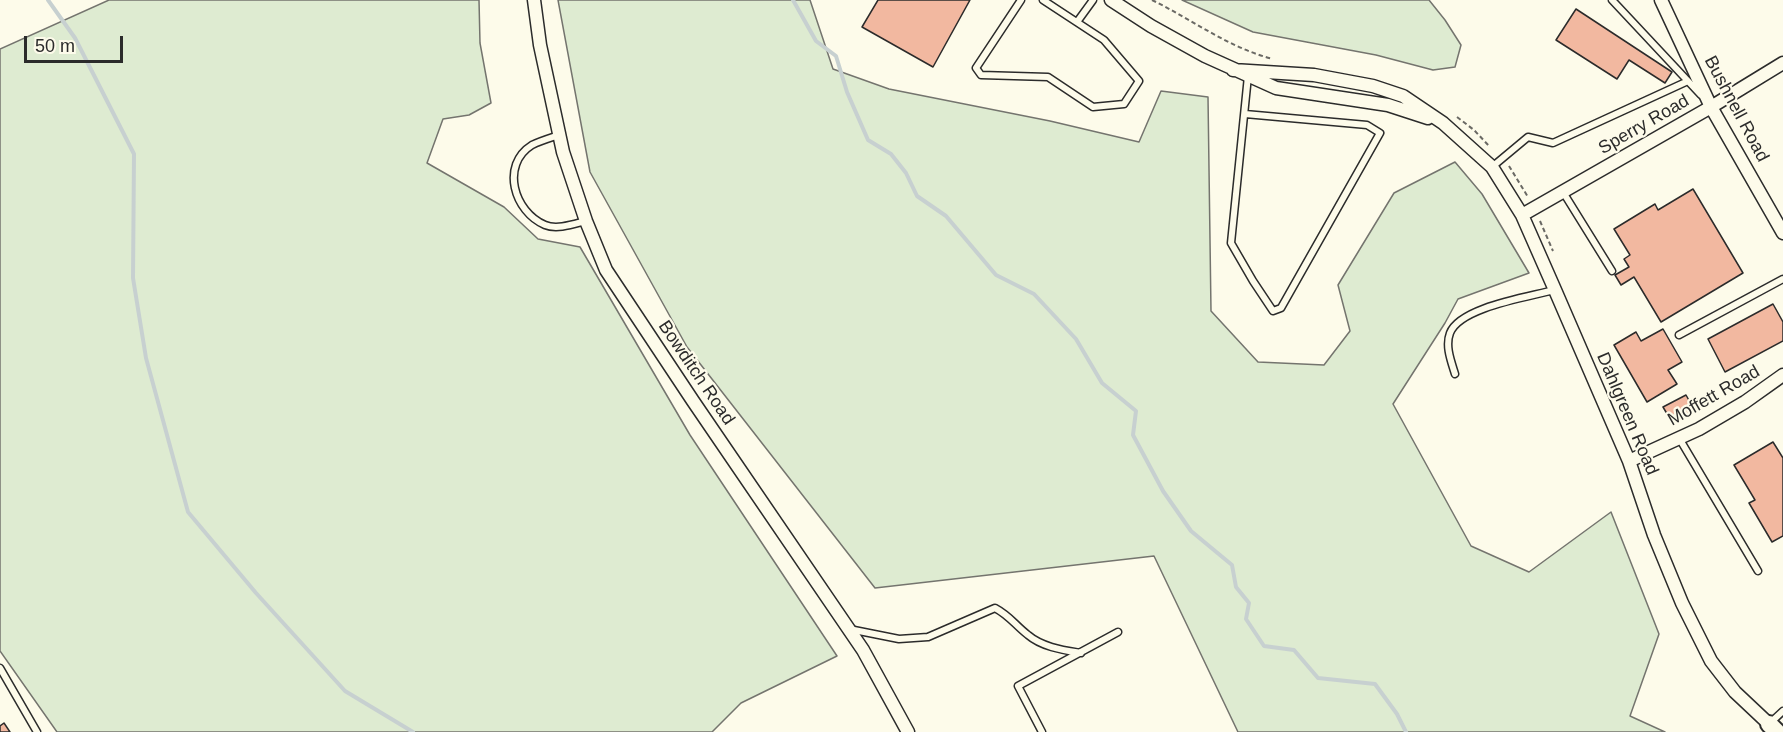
<!DOCTYPE html>
<style>
body{margin:0}
#map{position:relative;width:1783px;height:732px;overflow:hidden;background:#fdfbea;font-family:Helvetica,sans-serif}
canvas{display:block}
.scale{position:absolute;left:24px;top:36px;width:99px;height:27px;box-sizing:border-box;border:3px solid #2b2b2b;border-top:0;padding-left:8px;font-size:18px;line-height:21px;white-space:nowrap;color:#2b2b2b;-webkit-text-stroke:4px #fdfbea;paint-order:stroke}
</style>
<div id="map">
<canvas width="1783" height="732"></canvas>
<div class="scale">50 m</div>
</div>
<script>
const g = document.querySelector('canvas').getContext('2d');
g.lineJoin = 'round';
function fill(path, color) { g.fillStyle = color; g.fill(path, 'evenodd'); }
function trace(path, color, width, dash) { g.strokeStyle = color; g.lineWidth = width; g.lineCap = dash ? 'butt' : 'round'; g.setLineDash(dash || []); g.stroke(path); }
function write(font, color, halo, rows, align = 'center') {
  g.font = font + ' Helvetica,sans-serif'; g.lineWidth = 4.5; g.setLineDash([]); g.textBaseline = 'middle'; g.strokeStyle = halo; g.fillStyle = color; for (const [text, x, y, turn = 0] of rows) {
    g.save(); g.translate(x, y); g.rotate((+turn || 0) * Math.PI / 180); g.textAlign = isNaN(turn) ? turn : align; if (halo) g.strokeText(text, 0, 0); g.fillText(text, 0, 0); g.restore();
  }
}
const green = new Path2D(`
 M109 0H479L480 43 491 103 469 115 443 119 427 163 504 207 538 239 580 247 690 435 837 656 741 703 712 732H57L0 651V49Z
 M558 0H810L833 69 889 89 1050 121 1139 142 1161 91 1208 97 1211 311 1258 362 1324 365 1350 331 1338 285 1394 193 1455 162 1482 194 1529 273 1458 299 1445 323 1393 404 1471 546 1529 572 1611 512 1659 634 1630 716 1665 732H1238L1154 556 875 588 687 347 590 172Z
 M1182 0H1429L1445 20 1461 45 1455 67 1433 70 1376 55 1253 32Z`);
fill(green, '#deebd1');
trace(green, '#74746e', 1.5);
trace(new Path2D(`
 M48 0 75 38 134 154 133 278 146 358 188 512 256 593 345 691 413 732
 M793 0 816 41 836 56 847 92 868 140 891 154 906 173 917 196 946 216 996 275 1034 294 1076 339 1102 383 1136 411 1133 435 1163 491 1191 531 1232 565 1236 587 1249 603 1246 619 1264 646 1294 650 1318 678 1375 684 1397 714 1406 732`), '#c7d0d0', 4);
const building = new Path2D(`
 M878 0H970L933 67 862 27Z
 M1576 9 1672 72 1665 83 1629 60 1617 79 1556 40Z
 M1693 189 1743 273 1661 322 1634 277 1621 285 1615 275 1629 267 1624 259 1630 255 1614 229 1655 204 1658 210Z
 M1773 304 1783 322V341L1725 372 1708 339Z
 M1663 329 1682 362 1668 370 1677 384 1647 402 1614 345 1636 332 1641 341Z
 M1686 395 1695 411 1673 424 1663 407Z
 M1773 442 1783 458V536L1772 542 1749 503 1755 500 1734 465Z
 M4 723 10 732H0V726Z`);
fill(building, '#f2b8a0');
trace(building, '#2b2b2b', 1.5);
const lane = new Path2D(`
 M1021 0 976 68 981 75 1048 77 1093 107 1124 104 1139 81 1104 40 1043 0
 M1612 0 1701 95
 M1077 22 1093 0
 M1245 114 1367 125 1380 133 1281 308 1273 311 1253 281 1231 243 1248 76
 M559 135C550 138 540 141 532 145 500 165 514 212 545 225 557 230 574 224 586 221
 M1492 167 1528 137 1553 143 1688 81
 M1563 192 1612 271
 M1679 335 1783 279
 M1455 374C1451 361 1445 346 1450 333 1460 307 1529 297 1554 290
 M1679 438 1758 571
 M849 629 899 639 928 637 995 608C1010 616 1015 625 1028 635 1042 647 1063 650 1081 653
 M0 668 37 732
 M1769 724 1783 711
 M1042 732 1018 686 1118 632`);
const street = new Path2D(`
 M534 0 540 45 563 152 586 221 606 270 693 401 863 650 908 732
 M1111 0 1151 26 1205 56 1276 88 1388 105 1428 118
 M1661 0 1711 107 1783 233
 M1233 70 1314 75 1373 86 1403 96 1443 123 1492 167 1522 215 1555 290 1629 461 1654 535 1682 603 1711 661 1735 692 1769 724
 M1522 215 1711 107 1783 63
 M1629 461 1699 429 1745 402 1783 375`);
const secondary = new Path2D(`
 M1769 724 1777 732`);
trace(lane, '#2b2b2b', 9);
trace(street, '#2b2b2b', 15);
trace(secondary, '#2b2b2b', 20);
trace(new Path2D(`
 M1152 0C1193 20 1229 48 1273 59
 M1457 117 1474 130 1490 147
 M1509 166 1528 197
 M1540 221 1553 251`), '#6a6964', 2, [4.5, 3]);
trace(lane, '#fdfbea', 6);
trace(street, '#fdfbea', 12);
trace(secondary, '#fdfbea', 16);
write('18px', '#2b2b2b', '#fdfbea', [
 ["Bushnell Road",1736,109,62],
 ["Sperry Road",1644,125,-30],
 ["Bowditch Road",696,373,56],
 ["Moffett Road",1714,396,-30],
 ["Dahlgreen Road",1627,414,67]
]);
</script>
